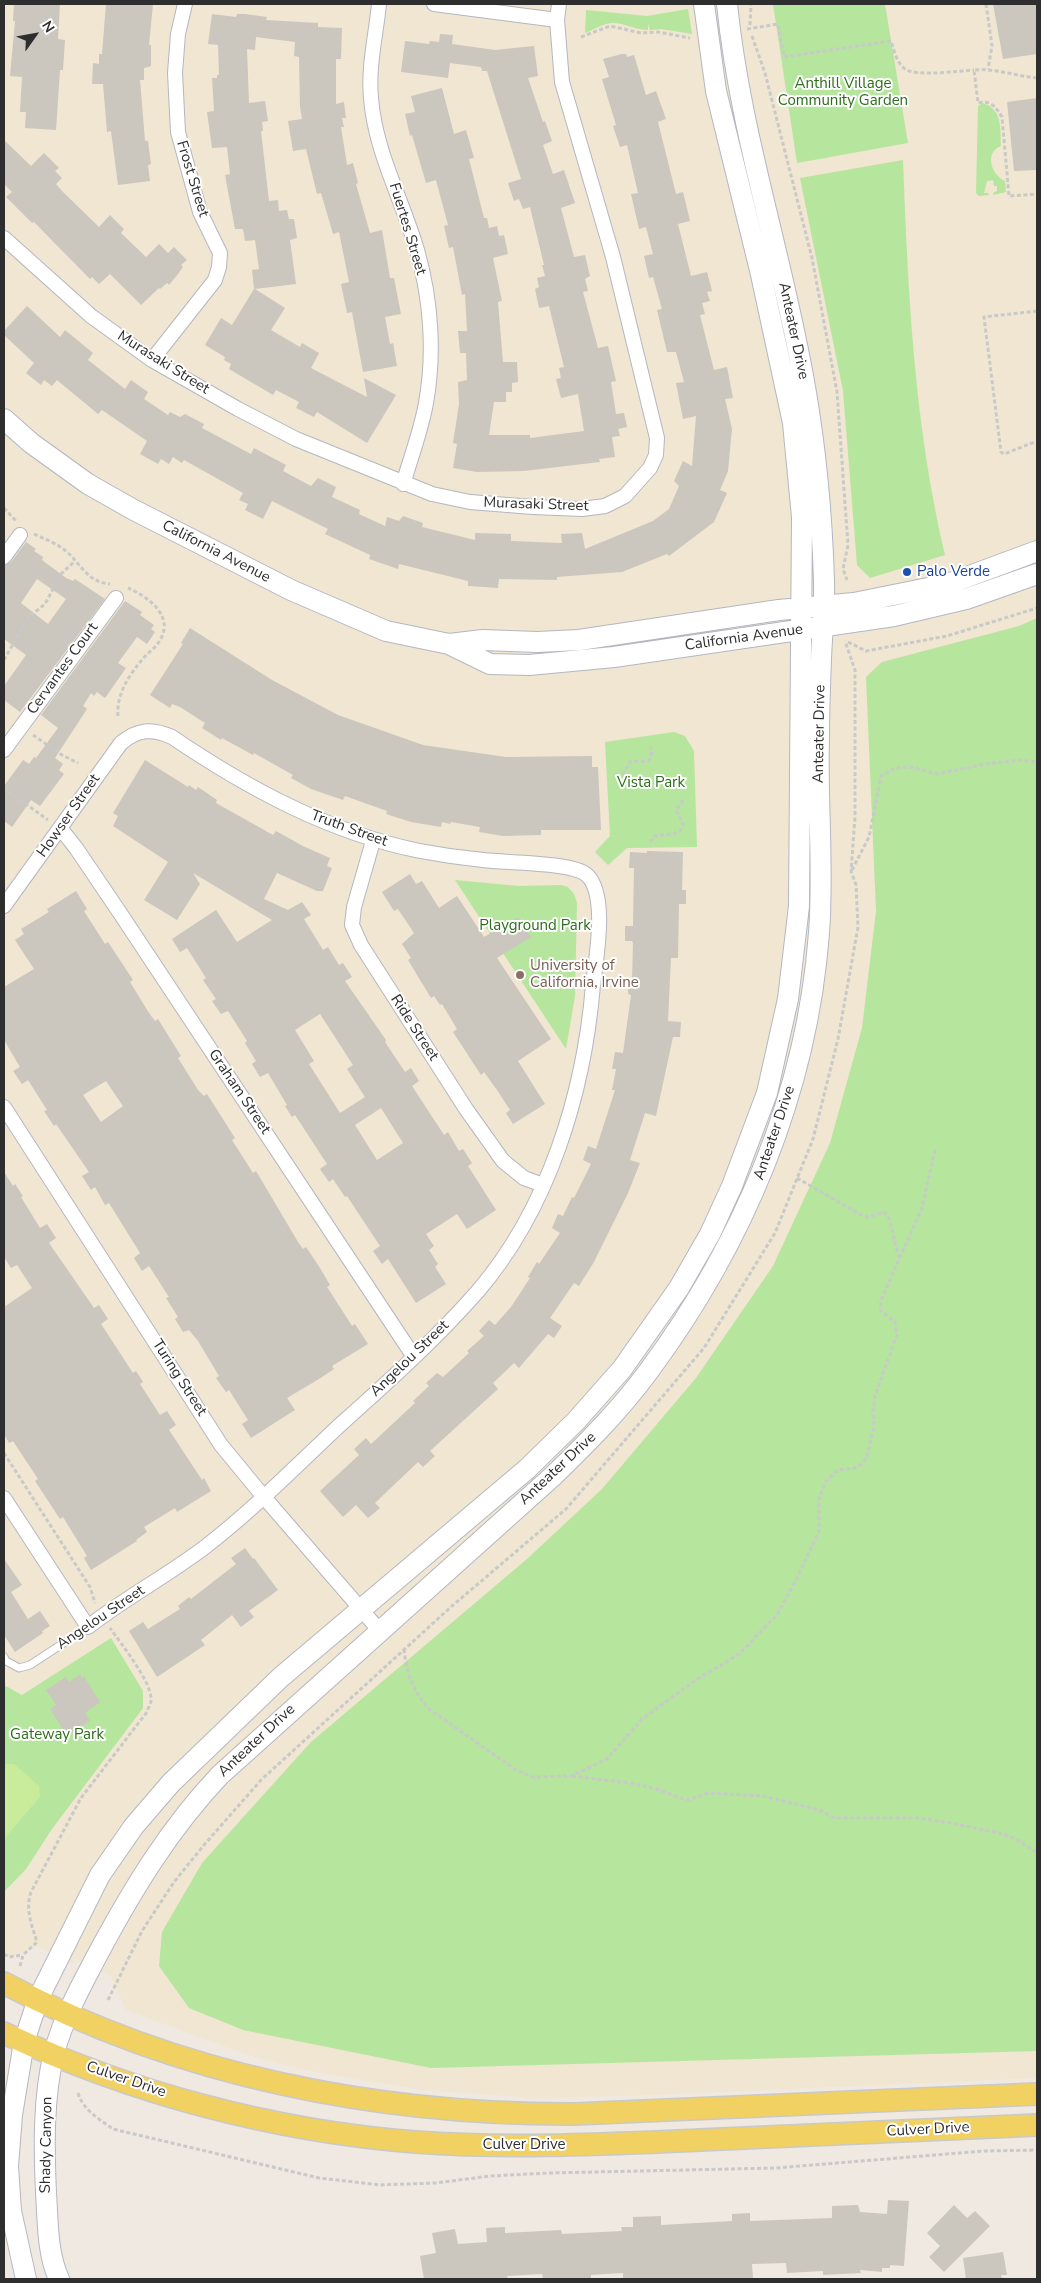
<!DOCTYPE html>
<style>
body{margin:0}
#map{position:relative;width:1041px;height:2283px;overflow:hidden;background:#efe9e1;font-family:"Nunito Sans",sans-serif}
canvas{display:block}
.frame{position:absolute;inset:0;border:5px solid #2e2e2e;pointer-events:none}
.north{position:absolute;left:10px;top:10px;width:50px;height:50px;-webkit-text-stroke:4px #fff;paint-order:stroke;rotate:58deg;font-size:14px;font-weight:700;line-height:20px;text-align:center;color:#2e2e2e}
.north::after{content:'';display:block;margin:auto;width:18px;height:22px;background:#2e2e2e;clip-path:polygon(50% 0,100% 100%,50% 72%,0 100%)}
</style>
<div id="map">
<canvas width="1041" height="2283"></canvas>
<div class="frame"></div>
<div class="north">N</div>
</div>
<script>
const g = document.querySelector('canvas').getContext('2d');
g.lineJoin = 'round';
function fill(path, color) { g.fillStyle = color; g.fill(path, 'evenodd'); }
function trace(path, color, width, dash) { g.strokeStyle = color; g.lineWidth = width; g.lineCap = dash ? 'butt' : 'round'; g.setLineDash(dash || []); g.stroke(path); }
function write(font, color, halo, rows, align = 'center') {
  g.font = font + ' "Nunito Sans",sans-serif'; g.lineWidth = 4; g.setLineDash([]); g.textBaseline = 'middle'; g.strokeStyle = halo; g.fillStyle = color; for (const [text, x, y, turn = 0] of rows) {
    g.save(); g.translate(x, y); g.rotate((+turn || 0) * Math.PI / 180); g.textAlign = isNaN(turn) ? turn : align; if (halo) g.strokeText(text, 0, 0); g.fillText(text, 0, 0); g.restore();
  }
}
fill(new Path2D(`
 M4 4H1037V2078L653 2095 536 2098 422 2090 331 2075 287 2066 243 2053 126 2010 111 1976 76 1959 73 1964 37 1946 10 1957 4 1953Z`), '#f0e6d1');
fill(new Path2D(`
 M773 4H885L908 143 797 163Z
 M688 9 692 34 661 29 650 30 648 24V30C636 30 624 23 612 23 601 24 594 30 585 33L586 10 647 16Z
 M983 103C1003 110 1000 128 1001 146 984 152 991 175 1005 181L1006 192 993 195 994 192 997 191V186H994L993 180 987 181 984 193H988L989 195 979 196 976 193 978 106Z
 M903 160C908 292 914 425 945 555L870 578 857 565 843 391 800 178Z
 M1037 618V2051L431 2068 243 2030 189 2008 159 1966 162 1932 202 1863 311 1742 527 1559 602 1489 696 1378 773 1266 830 1143 862 1028 876 911 866 677 882 662 1019 626Z
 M674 732 685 736 694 751 697 847 627 848 608 865 595 852 610 836 605 742Z
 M455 880 519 886 561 885 568 887 574 894 577 903 575 996 566 1049Z
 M111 1638 143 1691V1708L52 1829 26 1869 4 1892V1685L22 1695Z`), '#b6e59e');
fill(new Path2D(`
 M4 1764H14L39 1786 40 1797 4 1839Z`), '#c9ec9a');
fill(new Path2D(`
 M14 4H60L58 39 65 40 63 70H60L56 130 25 128 26 112H20L22 77 10 76 15 21H13Z
 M106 4H153L149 45H151V66L144 68V80H140L145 141H148L151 164 148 165 150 181 118 185 111 131 107 132 103 84H92L93 63 99 64V54H102Z
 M993 4H1037V54L1003 59Z
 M212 14 236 17 237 14H245L267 17 266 20 318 23V27L342 28 341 59H336V104L344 102 346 118H342L344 127H341L347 165 353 163 358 183 356 184 370 233 382 230 390 278H394L401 314 385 317 390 344 393 343 397 366 363 372 352 312 347 313 341 284 349 282 339 232 333 234 321 193 317 194 306 149 293 151 288 121 302 119 300 107 299 57 294 56 295 42 256 37 255 50 247 49 249 103 265 101 268 121 262 122 263 131H261L269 201 278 200 279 211 287 210 289 219H294L297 238 290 240 296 284 255 289 285 308 271 330 300 347 302 343 319 353 311 368 367 397 364 378 396 395 367 443 317 412 314 417 296 408 299 402 276 390 273 395 229 369 231 364 224 360 225 357 205 345 221 318 232 325 254 289 252 270 259 269 255 240 245 241 243 229H235L225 175 230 174 227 147 212 148 207 112 214 111 212 78H217V75H219L218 45 208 44Z
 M440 34 453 35 452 44 495 50 534 46 538 76 528 78 543 122 545 121 552 141 543 145 553 174 564 170 575 203 561 208 574 257 585 255 590 276 585 279 588 291 583 292 598 348 608 346 616 381 611 382 616 414 624 413 627 427 618 429 620 436 612 437 615 457 599 459 600 462 524 471 477 472 453 468 457 444 453 443 459 404 458 382 467 380 466 353H460L458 331H467L465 294 462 295 453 247 449 248 444 226 448 225 436 180 426 183 412 135 410 136 405 114 415 112 411 96 442 88 454 134 466 130 474 158 469 159 484 218H487L489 228 497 226 499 236 504 235 508 254 493 258 502 301 498 302 503 362H517L518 382 512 383V392H506V402H494L489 435H530V438L584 431 578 394 561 398 556 379 561 378 559 368 564 367 549 306 539 308 535 289 539 287 537 278 545 276 542 265H544L530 207 523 209 519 199 514 201 508 183 521 179 487 71H482L481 67 450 63 448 78 401 72 405 41 429 44 430 41 439 42Z
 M622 54H626L627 57 634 55 646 95 656 91 666 119 658 122 676 194 683 192 690 221 678 224 691 276 707 272 712 291 707 292 710 301 702 303 705 314 700 315 714 370 727 367 733 398 725 399 732 429 728 471 720 490 727 493 714 522 669 556 667 554 622 572 557 577V580L499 579 498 588 468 586V581L399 564 398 569 369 559 370 555 325 534 328 529 272 501 263 519 245 510 248 504 239 500 243 493 184 460 182 463 173 457 169 464 161 459 158 464 140 454 147 441 102 410 98 414 57 380 52 386 44 380 41 385 26 373 34 363 4 335V331L27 306 60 337 65 330 93 353 88 360 125 389 131 380 148 392 144 399 168 415 170 412 180 417 185 414 204 424 202 428 251 454 254 448 286 465 283 471 311 486 318 478 336 487 332 497 360 510 359 514 385 526 387 517 399 521 403 516 423 523 422 527 475 540V533L511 534V541L562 543 561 534 582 533 585 549 653 521 669 509 679 486 674 481 683 461 692 466 696 416 683 419 676 383 684 382 676 352H667L657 310 662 309 653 277 649 278 644 256 653 254 646 227 639 229 631 194 638 193 627 145 620 147 613 126 616 125 602 79 609 77 603 59Z
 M1037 98V170L1014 171 1007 102Z
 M4 140 31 166 44 153 59 168 55 171 62 178 56 184 63 192 99 227 110 215 124 229 121 233 146 257 159 244 168 253 174 247 187 260 181 265 183 267 178 274 169 285 167 283 160 289 159 288 141 305 110 274 99 284 92 277 90 279 34 222 32 223 6 197 12 192 4 184Z
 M26 542 36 549 34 551 43 557 42 560 66 578 73 581 75 579 105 599 20 712 4 700V686L26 655 4 639V566L11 562ZM37 579 66 599 48 624 21 603Z
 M125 601 142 612 140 615 154 625 151 629 155 632 147 644 137 637 118 663 126 668 105 698 97 692 94 696 91 693 83 706 87 709 55 758 63 764 59 770 64 774 40 806 31 800 12 827 4 821V786L23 760 29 764 34 757 36 758 58 728 41 715Z
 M190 628 272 680 338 715 423 745 506 757 592 756V767H598L601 830H541V835L503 836 479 832 480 827 451 822 450 824 442 822 441 827 411 822 386 814 387 811 345 796 343 800 311 789 291 778 293 775 254 753 253 755 222 738 221 740 202 728 205 723 180 707 172 704 170 708 150 695 183 644 181 643Z
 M145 760 188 787 189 785 196 790 198 787 217 800 216 803 273 835 276 831 303 846 330 858 327 866 332 868 323 891H317L277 873 264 899 288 910 302 902 311 915 304 919 323 950 328 947 339 965 343 963 352 977 345 981 386 1040 385 1042 405 1072 411 1068 419 1081 412 1086 444 1135 448 1132 459 1151 463 1149 472 1163 468 1166 496 1210 467 1229 457 1214 426 1234 434 1246 429 1250 438 1264 435 1267 446 1284 416 1303 388 1259 382 1264 373 1251 380 1246 347 1196 345 1197 333 1179 329 1182 320 1169 327 1164 295 1115 292 1117 285 1106 287 1105 268 1073 260 1077 252 1064 256 1061 245 1043 247 1041 228 1011 221 1014 212 1001 216 999 203 980 206 978 187 948 180 952 172 939 216 910 237 942 272 920 193 873 200 884 177 920 144 900 168 862 113 826 118 816 113 813ZM320 1014 353 1065 347 1069 365 1097 340 1113 309 1064 314 1061 295 1030ZM381 1108 403 1143 377 1160 355 1125Z
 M647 851 683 852 682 890H686V904H679L678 958H671L668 1021 681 1022 680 1037H673L656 1116 645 1113 630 1160 640 1163 628 1193 594 1262 579 1286 574 1283 550 1318 562 1326 554 1338 548 1334 519 1368 514 1363 493 1383 498 1389 430 1451 435 1456 423 1467 418 1462 375 1503 380 1508 368 1518 356 1505 343 1517 320 1491 359 1455 354 1449 366 1438 371 1444 415 1403 413 1401 429 1386 426 1383 437 1373 443 1377 469 1353 467 1351 484 1336 479 1331 489 1320 495 1325 511 1307 530 1278 528 1277 537 1262 539 1264 560 1233 552 1228 558 1214 563 1216 572 1197 574 1198 591 1164 583 1160 588 1146 596 1149 615 1090H612L616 1069H612L615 1052 623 1053 631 995 628 994V979L632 980 633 943 632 941H625V926H633L634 868H629L630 852 647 853Z
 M410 874 416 884 422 881 439 908 457 896 484 937 518 917 531 937 497 958 551 1039 518 1061 545 1104 513 1124 506 1113 510 1110 497 1090 484 1072 481 1075 453 1032 457 1029 442 1004 440 1005 434 996 431 998 408 960 411 958 402 944 414 933 398 909 394 911 382 892Z
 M76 891 87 909 84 911 105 944 108 942 133 980 130 982 149 1013 155 1021 158 1019 171 1040 181 1056 178 1058 198 1090 204 1096 207 1094 235 1138 232 1140 253 1173 256 1171 298 1242 303 1249 306 1247 320 1268 330 1285 327 1287 347 1318 352 1326 355 1324 368 1344 332 1366 334 1369 319 1379 287 1398 295 1410 251 1438 242 1424 248 1420 229 1390 226 1392 216 1378 219 1376 198 1341 189 1330 183 1332 175 1319 178 1317 166 1298 169 1297 149 1266 142 1271 134 1258 140 1253 109 1203 105 1205 95 1187 91 1190 82 1176 89 1172 56 1124 54 1126 44 1111 47 1110 28 1080 22 1084 13 1071 20 1067 4 1040V987L34 969 15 940 24 934 21 929 49 912 47 909ZM106 1081 123 1106 101 1122 83 1095Z
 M4 1172 13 1186 15 1184 23 1196 21 1197 40 1228 47 1224 56 1238 49 1243 94 1308 99 1305 108 1319 101 1324 133 1373 136 1371 143 1382 140 1384 160 1415 167 1411 176 1425 169 1430 202 1480 204 1478 211 1491 177 1512 175 1508 144 1527 147 1532 136 1540 137 1541 91 1570 84 1558 87 1556 63 1517 60 1519 35 1481 38 1479 13 1441 9 1443 4 1434V1307L32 1288 17 1265 11 1268 4 1257Z
 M245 1548 253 1559 254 1558 278 1590 249 1611 254 1617 241 1627 232 1615 201 1640 205 1645 157 1677 129 1631 143 1622 148 1629 180 1609 178 1606 189 1597 191 1599 236 1564 231 1558Z
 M4 1559 22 1585 11 1592 28 1619 40 1611 50 1626 42 1631 43 1633 15 1652 4 1635Z
 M80 1674 82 1678 84 1676 100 1702 85 1713 90 1721 67 1736 50 1709 56 1705 46 1690 66 1677 69 1682Z
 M888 2200 909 2201 904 2266 890 2265V2268H882V2272L860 2270 861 2273 823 2275V2271L787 2273 786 2263 752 2264 753 2279H623V2273L591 2275V2279H543L542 2274 507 2276 508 2279H424L420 2256 436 2253 432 2233 455 2229 458 2244 487 2242 486 2228 505 2227V2233L561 2230 562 2234 622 2231 621 2227H633V2217L661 2216V2225L732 2221V2214L750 2213V2221L832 2218V2206L858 2205 860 2212 887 2214Z
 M954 2205 967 2218 975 2211 990 2226 944 2272 929 2257 940 2246 927 2233Z
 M1003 2252 1007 2275H1001L1002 2279H966L963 2258Z`), '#cbc7bf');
const lane = new Path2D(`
 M4 1657 6 1661 19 1668 30 1665 88 1627`);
const street = new Path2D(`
 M379 4C376 35 368 67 371 98 375 151 402 199 417 250 431 299 435 353 426 403 421 431 411 457 403 484
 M434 4 557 20
 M4 238 91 316 152 360 238 409 296 439 432 494 470 502 533 507 582 509 605 506 625 496 650 468 656 455 657 438 613 257 562 82 557 20 559 4
 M152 360 215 280 219 267 220 253 200 212 178 132 175 73 178 34 185 4
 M4 557 20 535
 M4 750 116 598
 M61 829 76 848 120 913 414 1357
 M373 841 354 907 352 925 361 945 466 1109 503 1161 524 1178 543 1185
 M4 906 121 743C138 729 152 728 172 737 247 788 330 833 420 851 441 855 462 858 483 860 505 863 572 862 587 875 608 895 596 958 593 985 584 1093 549 1208 478 1291 436 1339 388 1382 341 1424 296 1466 253 1510 205 1547 167 1576 125 1598 88 1627L4 1498
 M4 1107 221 1445 263 1496 379 1630`);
const secondary = new Path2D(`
 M4 419 31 443 88 484 134 510 291 590 386 631 449 644 483 640 537 642 579 640 779 610 854 603 948 584 1037 551
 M449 644 490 664 529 665 614 657 894 616 966 599 1037 574
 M26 2279 11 2211 8 2166 12 2115 24 2042 38 1999 100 1875 134 1826 171 1783 281 1677 527 1469 576 1421 622 1369 679 1288 710 1234 732 1186 767 1093 788 999 799 906 802 517 793 423 760 270 716 91 704 4
 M59 2279C47 2253 48 2221 46 2193 44 2147 43 2098 54 2053 64 2016 82 1984 100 1950 134 1887 170 1828 220 1775L553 1476C587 1443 620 1410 648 1372 743 1244 807 1093 819 933 824 868 817 803 819 738 819 712 820 685 821 659 822 633 825 607 824 581 822 517 816 450 805 387 783 258 740 134 727 4`);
const primary = new Path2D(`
 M4 1983C178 2076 379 2115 575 2114L1037 2094
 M4 2033C131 2093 274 2131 415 2142 510 2149 605 2144 700 2140 812 2135 925 2130 1037 2125`);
trace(lane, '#b4b7c1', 9);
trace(street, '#b4b7c1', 16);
trace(secondary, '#b4b7c1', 22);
trace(primary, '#c9c9c9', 24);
trace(new Path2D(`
 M986 4 992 46 988 69
 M750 25 751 4
 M747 29 778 24 784 57 891 41C894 50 896 62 905 69 916 77 959 71 974 70
 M752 36 765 73 812 258 837 392 848 545 843 569 847 580
 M581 37 610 26 641 33 658 32 690 38
 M1037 78C1016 76 995 68 974 70L978 103C991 100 996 107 1002 117L1009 196 1037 194
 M1037 311 984 317 1001 452 1004 454 1037 441
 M4 508 16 521
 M34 534C45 539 56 543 66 551 81 564 87 582 110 584
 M848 642 866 651 947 636 1037 608
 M4 660 28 618 45 604 61 574 75 561
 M118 716C116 695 129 675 142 660 147 653 156 648 160 640 175 616 147 596 128 588
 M33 735 62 755 78 763
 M617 779 624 772 630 762C641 759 654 768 651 747
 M4 788 48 820
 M650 842 655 836 672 834 680 831 683 824 676 810 683 800
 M852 870 869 837 881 776 895 768 911 767 937 774 985 764 1020 760 1037 762
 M797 1178 861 1215 868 1217 884 1212 889 1218 899 1258
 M4 1453 90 1587 95 1603
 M404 1649C407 1675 412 1689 429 1709L516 1770 532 1777 571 1776 607 1759 642 1719 696 1680 739 1654 777 1615 799 1574 819 1531V1499L826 1481 838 1470 855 1468 862 1464 867 1457 874 1426 873 1409 875 1396 897 1335 895 1322 880 1310 881 1300 922 1208 935 1150
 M572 1776 629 1783 657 1789 680 1798 689 1800 708 1793 763 1796 819 1810 835 1818H916L951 1823 999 1833 1016 1839 1037 1853
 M4 1954 9 1957 22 1955
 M20 1966 23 1955 37 1942C32 1926 25 1909 31 1892L81 1798 147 1712C148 1708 151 1704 151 1700 152 1682 121 1644 110 1628
 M108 2000 142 1931 174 1882 204 1845 261 1780 452 1606 566 1509 704 1348 775 1233 813 1139 838 1039 858 927 856 885 851 871 855 817V670L845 641
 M78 2093C83 2110 99 2119 113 2129L319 2178 380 2185 436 2183 490 2176 549 2173 776 2168 984 2151 1037 2150`), '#c9c9c9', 3, [4, 2.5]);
trace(lane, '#fff', 7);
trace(street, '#fff', 14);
trace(secondary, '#fff', 20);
trace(primary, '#f2d163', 21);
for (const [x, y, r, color] of [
 [907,572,5,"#1a4fb4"],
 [520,975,5,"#8d6e63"]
]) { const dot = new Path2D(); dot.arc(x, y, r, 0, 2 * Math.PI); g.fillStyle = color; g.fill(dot); trace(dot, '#fff', 2); }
write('15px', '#2c6e1b', '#fff', [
 ["Anthill Village",843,84],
 ["Community Garden",843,101],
 ["Vista Park",651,783],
 ["Playground Park",535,926],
 ["Gateway Park",57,1735]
]);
write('15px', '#2e2e2e', '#fff', [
 ["Frost Street",192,179,73],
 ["Fuertes Street",407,229,73],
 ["Anteater Drive",793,331,78],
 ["Murasaki Street",163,363,32],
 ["Murasaki Street",536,505,2],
 ["California Avenue",216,552,27],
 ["California Avenue",744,638,-8],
 ["Cervantes Court",63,669,-54],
 ["Anteater Drive",820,734,-89],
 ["Howser Street",69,816,-55],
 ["Truth Street",349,829,20],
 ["Ride Street",414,1028,57],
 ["Graham Street",239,1092,56],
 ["Anteater Drive",775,1133,-71],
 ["Angelou Street",410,1359,-44],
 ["Turing Street",179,1378,57],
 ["Anteater Drive",558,1469,-43],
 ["Angelou Street",101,1618,-34],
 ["Anteater Drive",257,1741,-43],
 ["Culver Drive",126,2080,19],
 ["Culver Drive",928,2130,-3],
 ["Shady Canyon",47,2145,-89],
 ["Culver Drive",524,2145]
]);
write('15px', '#164399', '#fff', [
 ["Palo Verde",917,572]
], 'left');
write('15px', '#785e54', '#fff', [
 ["University of",530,966],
 ["California, Irvine",530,983]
], 'left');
</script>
